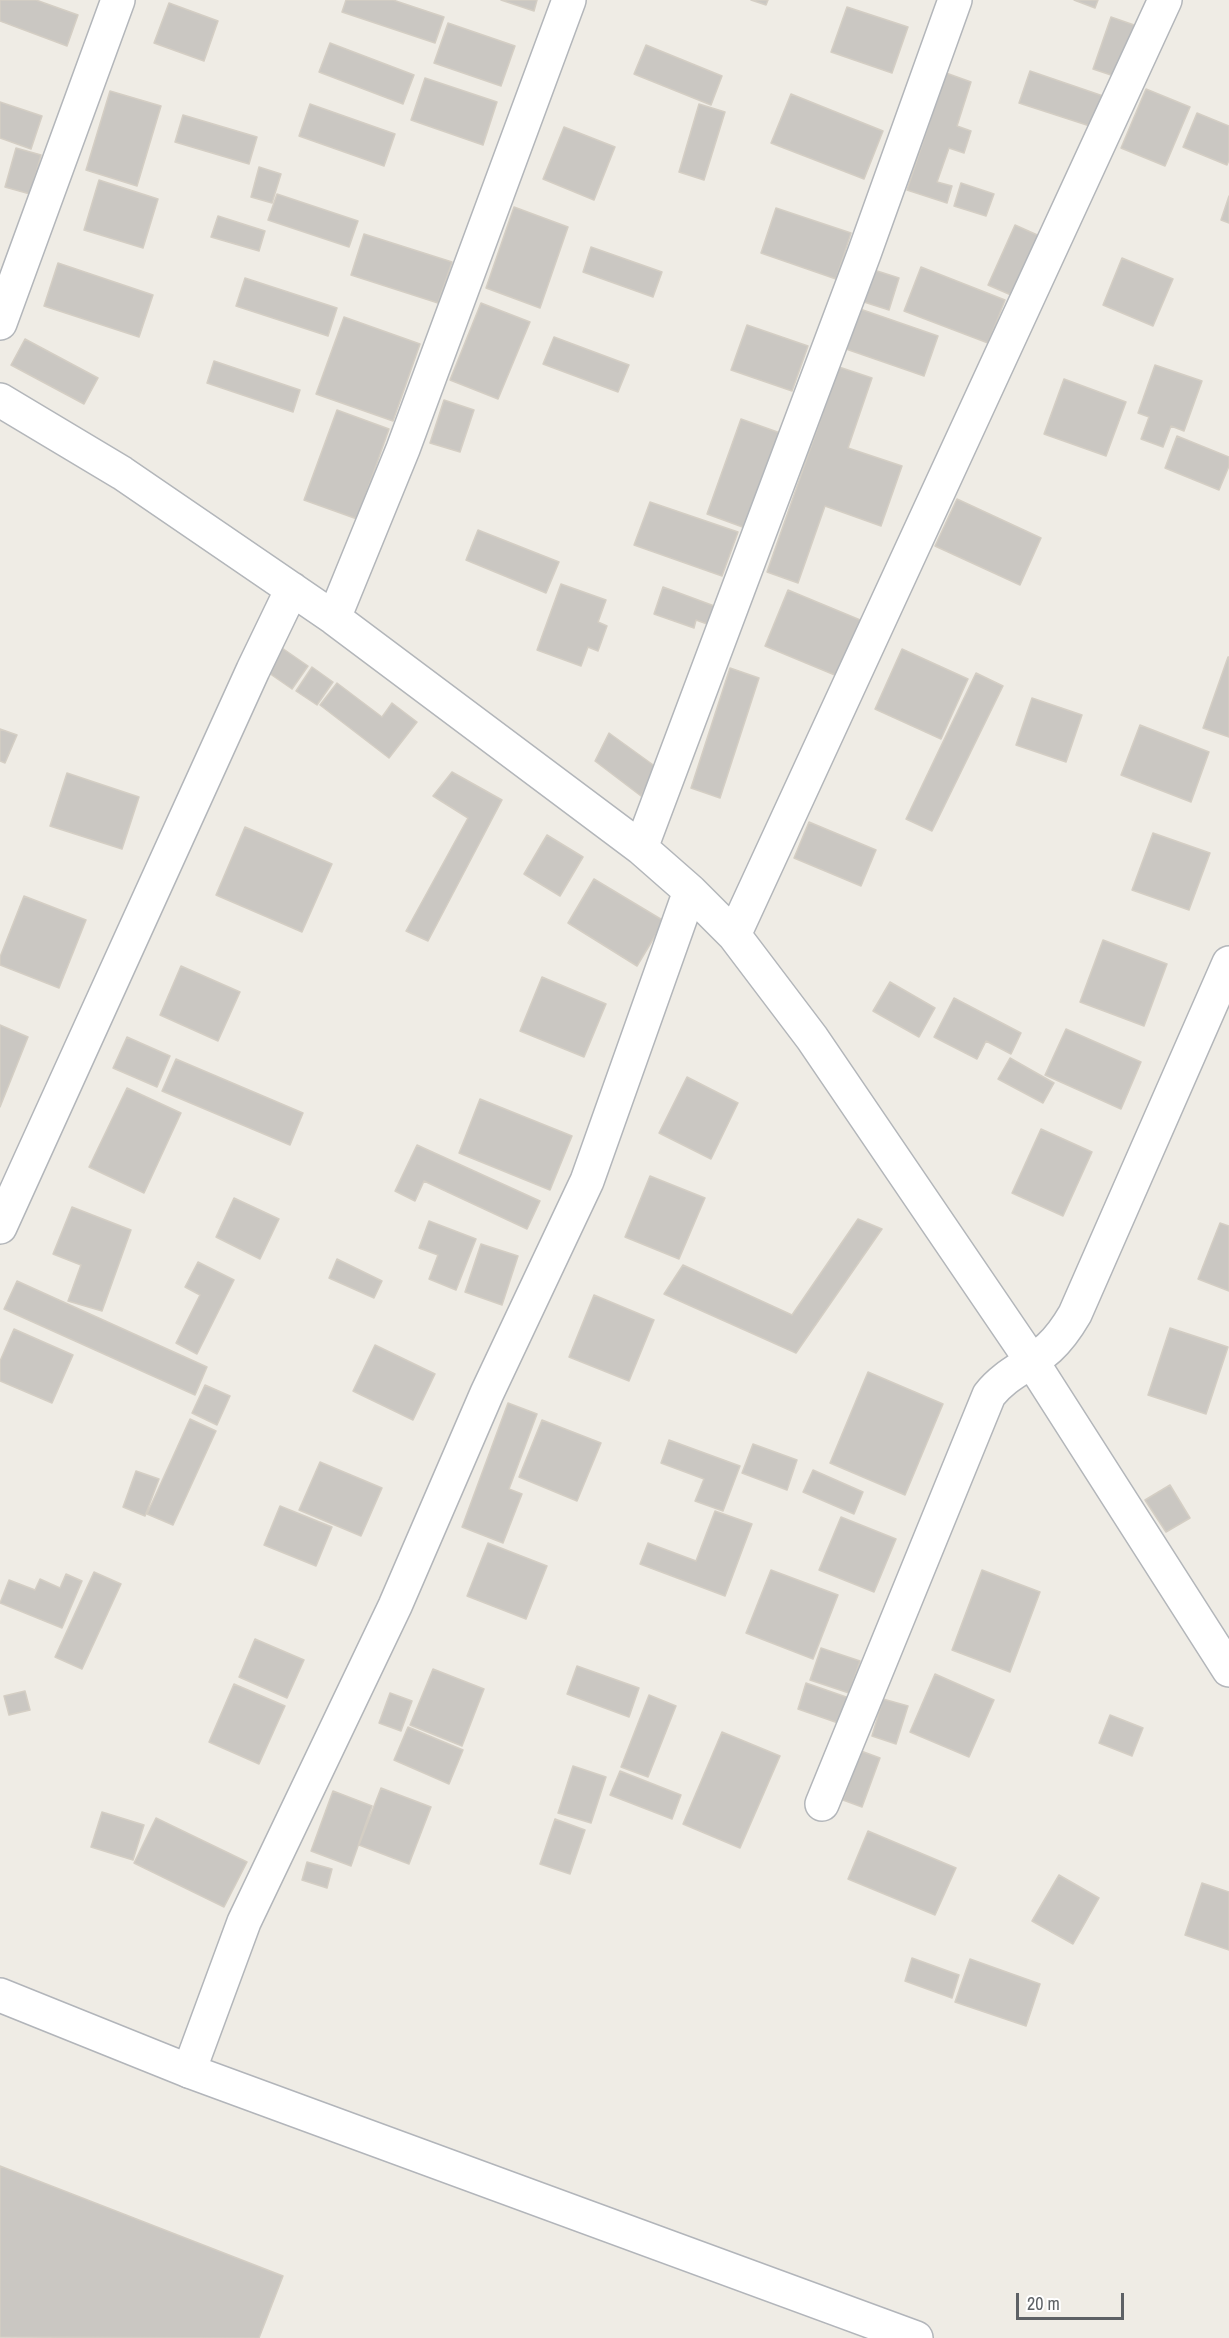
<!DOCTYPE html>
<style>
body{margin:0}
#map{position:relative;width:1229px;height:2338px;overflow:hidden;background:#efece5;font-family:"Archivo Narrow",sans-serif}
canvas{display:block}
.scale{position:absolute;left:1016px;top:2293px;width:108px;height:27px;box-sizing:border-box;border:3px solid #5d6165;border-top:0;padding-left:8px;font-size:18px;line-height:21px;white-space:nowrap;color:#5d6165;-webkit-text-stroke:4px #fff;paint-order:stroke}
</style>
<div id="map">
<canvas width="1229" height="2338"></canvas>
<div class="scale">20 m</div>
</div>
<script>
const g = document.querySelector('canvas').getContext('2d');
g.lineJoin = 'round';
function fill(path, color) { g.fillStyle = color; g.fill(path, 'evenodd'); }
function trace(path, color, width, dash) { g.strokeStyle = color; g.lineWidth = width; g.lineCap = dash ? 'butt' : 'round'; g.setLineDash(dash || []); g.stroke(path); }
const building = new Path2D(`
 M0 0H36L78 15 67 46 0 21Z
 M346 0H393L444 17 435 43 342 12Z
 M501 0H537L534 11Z
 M751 0H768L766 5Z
 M1074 0H1098L1095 8Z
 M169 3 218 21 204 61 154 43Z
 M847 7 908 27 892 73 831 52Z
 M1111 17 1137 26 1120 78 1093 69Z
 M448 23 515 46 501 86 434 63Z
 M330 43 414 75 403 104 319 72Z
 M646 45 722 76 711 105 634 74Z
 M1030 71 1106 97 1096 128 1019 103Z
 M946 73 971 82 957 126 971 131 964 153 949 148 937 182 952 186 947 203 907 190Z
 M425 78 497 102 483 145 411 120Z
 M1146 89 1190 107 1165 166 1121 148Z
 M110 91 161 106 137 186 86 170Z
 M791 94 883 131 864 179 771 143Z
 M0 102 42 116 31 149 0 138Z
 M310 104 395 134 384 166 299 136Z
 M699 104 725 112 704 180 679 172Z
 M1197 113 1229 126V160L1227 165 1183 147Z
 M183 115 257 137 249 164 175 142Z
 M564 127 615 147 594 200 543 179Z
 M16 148 41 155 30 194 5 187Z
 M259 167 281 174 272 203 251 197Z
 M99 180 158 199 143 248 84 230Z
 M961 183 994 194 986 216 954 206Z
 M277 194 358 221 349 247 268 220Z
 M1229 196V223L1221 220Z
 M514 207 568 227 540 308 486 288Z
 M776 208 851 233 836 279 761 253Z
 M218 216 265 231 259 251 211 237Z
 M1015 225 1044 238 1018 298 988 285Z
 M364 234 452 262 438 303 351 275Z
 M591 247 662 272 653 297 583 272Z
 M1122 258 1173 279 1153 326 1103 305Z
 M58 263 153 295 139 337 44 306Z
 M921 267 1005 300 988 343 904 311Z
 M874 270 899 278 889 310 864 302Z
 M245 278 337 308 328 336 236 306Z
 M481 303 530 322 498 399 450 380Z
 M860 309 938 336 924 376 846 349Z
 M344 317 420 344 393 421 316 394Z
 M747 325 808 346 792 391 731 370Z
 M554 337 629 365 618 392 543 364Z
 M25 339 98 378 84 404 11 365Z
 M214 361 300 390 293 412 207 383Z
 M1155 365 1202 381 1184 431 1171 426 1163 447 1141 439 1149 417 1138 413Z
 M839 367 872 378 848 448 902 466 881 526 825 506 798 583 767 572Z
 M1064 379 1126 402 1106 456 1044 434Z
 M444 400 474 410 460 452 430 443Z
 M337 410 389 429 357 519 304 500Z
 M741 419 783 434 748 529 707 514Z
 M1177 436 1229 457V466L1219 490 1165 468Z
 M957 499 1041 538 1020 585 935 546Z
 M650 502 738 532 722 576 634 545Z
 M478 530 559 562 546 593 466 560Z
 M561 584 606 600 598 622 607 626 598 651 588 647 581 666 537 650Z
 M663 587 717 607 710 625 696 620 694 628 654 614Z
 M788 590 865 622 842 678 765 646Z
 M282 648 308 666 292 689 266 671Z
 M902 649 968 679 941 739 875 709Z
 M1228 657H1229V737L1203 728Z
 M312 667 333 682 317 705 296 691Z
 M730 668 759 678 720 798 691 788Z
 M976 673 1003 686 932 831 906 819Z
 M337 683 382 717 392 703 417 722 389 758 320 705Z
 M1032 698 1082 715 1066 762 1016 745Z
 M1140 725 1209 752 1191 802 1121 775Z
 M0 729 17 735 5 763 0 761Z
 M609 733 656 767 641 796 595 761Z
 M452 772 502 800 428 941 406 931 468 818 433 796Z
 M67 773 139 797 122 849 50 826Z
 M809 822 876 850 861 886 794 858Z
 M245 827 332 864 302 932 216 895Z
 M1153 833 1210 853 1189 910 1132 890Z
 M547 835 583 857 560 896 524 874Z
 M594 879 664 921 637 966 568 923Z
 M24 896 86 920 59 988 0 965V957Z
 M1103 940 1167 964 1144 1026 1080 1002Z
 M181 966 240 992 218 1041 160 1015Z
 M542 977 606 1004 584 1057 520 1031Z
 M890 982 935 1008 919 1037 873 1011Z
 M954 998 1021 1033 1011 1054 986 1041 977 1059 934 1037Z
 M0 1025 28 1037 0 1107Z
 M1066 1029 1141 1062 1121 1109 1045 1075Z
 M127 1037 170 1056 157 1087 113 1068Z
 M1010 1058 1054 1083 1043 1103 998 1079Z
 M176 1059 303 1113 290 1145 162 1091Z
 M687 1077 738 1103 711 1159 659 1133Z
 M127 1088 181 1113 144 1193 89 1167Z
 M480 1099 572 1136 550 1190 459 1153Z
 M1041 1129 1092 1152 1063 1216 1012 1193Z
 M417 1145 540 1201 527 1229 424 1181 415 1201 395 1191Z
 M650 1176 705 1198 679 1259 625 1237Z
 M234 1198 279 1219 260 1259 216 1237Z
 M72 1207 131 1230 102 1311 68 1301 81 1265 53 1254Z
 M858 1219 882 1229 796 1353 664 1294 683 1265 792 1315Z
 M429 1221 476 1239 456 1290 429 1279 438 1255 419 1248Z
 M1220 1223 1229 1226V1291L1198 1279Z
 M481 1244 518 1256 502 1305 465 1292Z
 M337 1259 382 1281 374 1298 329 1278Z
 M198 1262 234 1280 197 1354 176 1343 200 1295 185 1287Z
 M17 1281 207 1367 195 1395 4 1309Z
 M594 1295 654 1320 629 1381 569 1357Z
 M1170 1328 1228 1347 1206 1414 1148 1395Z
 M14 1329 73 1355 52 1403 0 1381V1361Z
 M375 1345 435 1374 413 1420 353 1391Z
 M868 1372 943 1404 905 1495 830 1463Z
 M205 1385 230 1396 217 1425 192 1413Z
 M508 1403 537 1414 509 1489 522 1494 503 1543 462 1527Z
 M190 1419 216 1431 173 1525 147 1514Z
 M542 1420 601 1443 577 1501 519 1477Z
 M669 1440 740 1466 723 1511 695 1501 704 1479 661 1463Z
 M753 1444 797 1460 787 1490 742 1473Z
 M320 1462 382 1488 361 1536 299 1510Z
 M813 1470 863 1492 854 1514 803 1492Z
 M136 1471 159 1479 145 1516 123 1507Z
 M1170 1485 1190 1518 1166 1532 1145 1500Z
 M280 1506 332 1527 316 1566 264 1545Z
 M715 1511 752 1524 725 1596 640 1564 648 1543 696 1561Z
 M841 1517 896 1539 874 1592 819 1570Z
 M488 1543 547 1566 526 1619 467 1596Z
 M771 1570 838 1595 813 1659 746 1633Z
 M982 1570 1040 1592 1010 1672 952 1650Z
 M94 1572 121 1584 82 1669 55 1657Z
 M66 1574 82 1581 62 1628 0 1603 9 1580 35 1590 40 1579 60 1588Z
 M255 1639 304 1660 287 1698 239 1677Z
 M821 1648 860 1661 849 1693 810 1680Z
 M577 1666 639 1688 629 1717 567 1694Z
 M433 1669 484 1689 462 1746 410 1725Z
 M935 1674 994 1700 969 1757 910 1732Z
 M806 1683 849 1698 841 1724 798 1709Z
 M234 1684 285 1706 259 1764 209 1742Z
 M25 1691 30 1710 9 1715 4 1696Z
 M390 1693 412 1701 401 1731 379 1723Z
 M649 1695 676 1706 648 1777 621 1767Z
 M883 1699 908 1706 896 1744 872 1736Z
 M1110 1715 1143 1728 1132 1756 1099 1743Z
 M408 1727 463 1750 449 1784 394 1760Z
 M722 1732 780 1756 740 1848 683 1824Z
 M861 1751 880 1758 862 1807 843 1800Z
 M573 1766 606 1777 591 1823 558 1813Z
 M620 1771 681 1795 672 1819 610 1795Z
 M381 1788 431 1807 409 1864 359 1845Z
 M333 1791 372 1806 351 1866 311 1851Z
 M102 1812 144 1825 133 1860 91 1847Z
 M156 1818 247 1862 224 1907 134 1863Z
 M555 1819 585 1830 570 1874 540 1864Z
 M868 1831 956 1868 935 1915 848 1879Z
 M307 1862 332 1869 327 1888 302 1880Z
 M1059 1875 1099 1898 1073 1944 1032 1921Z
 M1202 1883 1229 1892V1950L1185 1935Z
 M912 1958 959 1975 952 1998 905 1981Z
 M970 1959 1040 1984 1026 2026 955 2002Z
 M0 2166 283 2276 259 2338 0 2337Z`);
fill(building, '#cac7c2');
trace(building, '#d4cec4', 1.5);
const minor = new Path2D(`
 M0 323 118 0
 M0 400 122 473 334 618 641 848 690 891 734 935 812 1038 1031 1360 1229 1670
 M334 618 403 449 569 0
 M641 848 864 254 955 0
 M734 935 1165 0
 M0 1227 253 670 292 589
 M822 1804 989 1395C1006 1373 1029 1366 1049 1348 1060 1338 1068 1326 1075 1314L1229 963
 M189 2071 244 1922 395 1606 487 1393 587 1181 690 891`);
const secondary = new Path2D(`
 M0 1995 189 2071 916 2338`);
trace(minor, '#b3b6ba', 36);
trace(secondary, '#b2b5ba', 36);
trace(minor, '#fff', 33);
trace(secondary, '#fff', 33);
</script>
